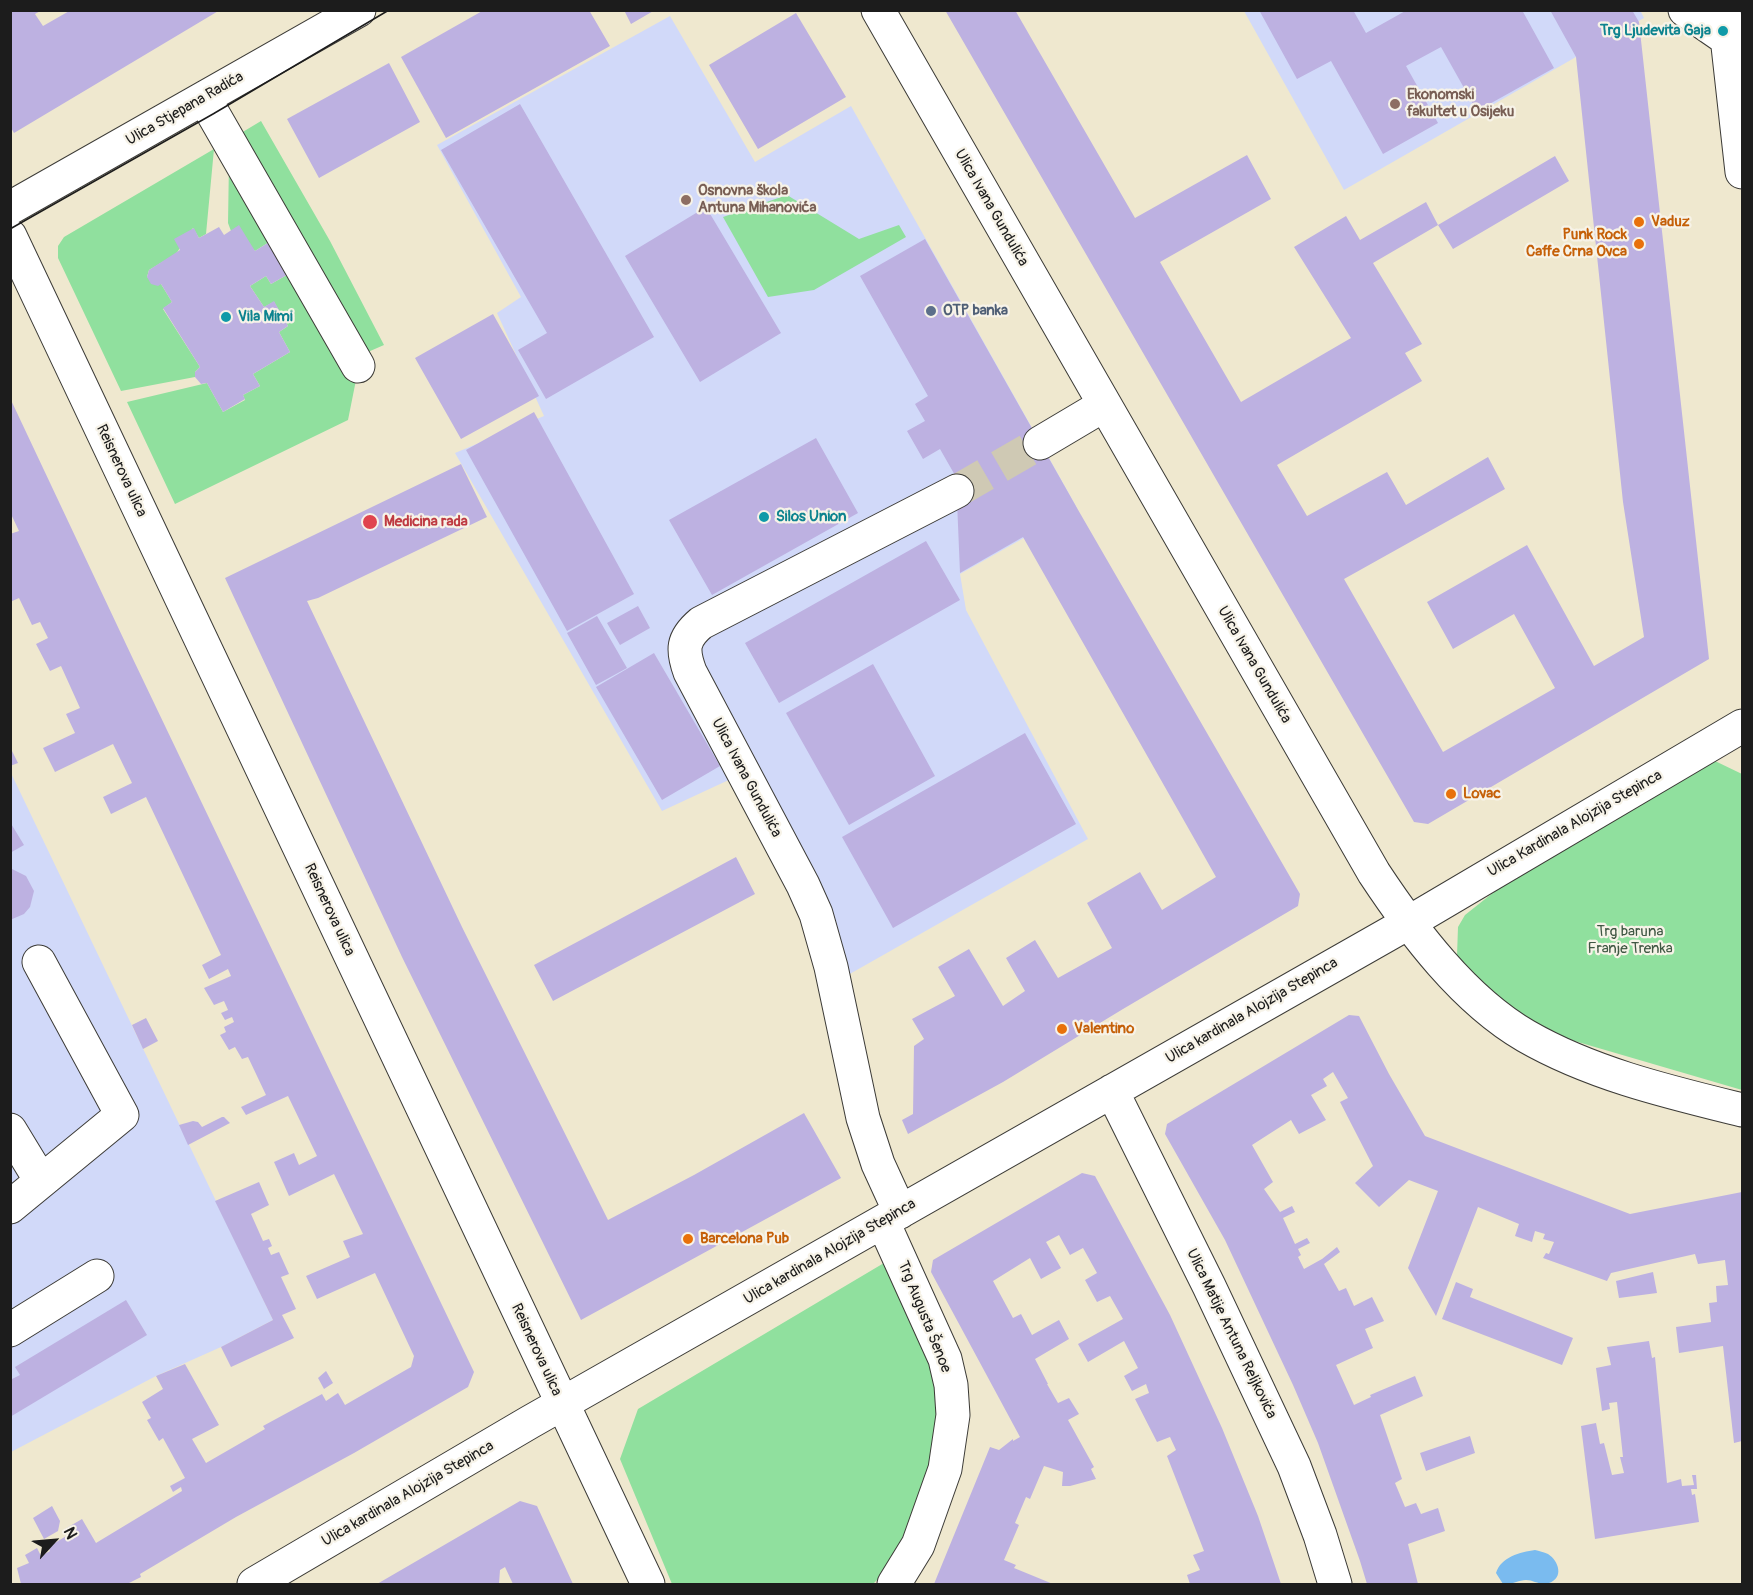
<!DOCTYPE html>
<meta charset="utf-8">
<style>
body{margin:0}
#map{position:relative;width:1753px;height:1595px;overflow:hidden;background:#efe8cf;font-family:Pangolin,sans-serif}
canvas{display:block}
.frame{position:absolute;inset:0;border:12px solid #1c1c1c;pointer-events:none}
.north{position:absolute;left:24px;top:1511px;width:60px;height:60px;-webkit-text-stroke:4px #f7f3e8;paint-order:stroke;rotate:64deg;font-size:16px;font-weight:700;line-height:24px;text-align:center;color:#1c1c1c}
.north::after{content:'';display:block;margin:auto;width:21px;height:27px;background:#1c1c1c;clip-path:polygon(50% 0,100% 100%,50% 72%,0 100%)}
</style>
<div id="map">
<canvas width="1753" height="1595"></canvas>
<div class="frame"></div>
<div class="north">N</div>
</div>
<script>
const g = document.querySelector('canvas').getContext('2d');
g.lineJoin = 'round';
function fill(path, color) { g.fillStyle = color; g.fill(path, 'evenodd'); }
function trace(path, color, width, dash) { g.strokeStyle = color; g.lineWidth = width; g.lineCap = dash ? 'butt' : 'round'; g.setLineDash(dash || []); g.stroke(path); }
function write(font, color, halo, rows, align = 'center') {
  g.font = font + ' Pangolin,sans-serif'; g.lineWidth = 4.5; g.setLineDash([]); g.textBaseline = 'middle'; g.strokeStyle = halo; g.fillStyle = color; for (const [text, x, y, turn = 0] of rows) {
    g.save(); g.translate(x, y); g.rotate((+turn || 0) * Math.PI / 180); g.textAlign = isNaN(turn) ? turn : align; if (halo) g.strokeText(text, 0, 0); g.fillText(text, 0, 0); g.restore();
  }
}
fill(new Path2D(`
 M1640 10 1644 18 1344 190 1244 11Z
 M670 16 755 162 851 106 1077 508 960 574 966 610 1088 839 825 988 787 881 733 778 662 811 455 453 544 416 497 313 521 297 437 145Z
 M10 771 273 1320 221 1347 156 1376 11 1452Z`), '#d1d9f9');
fill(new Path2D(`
 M261 121 330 241 384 345 361 355 236 136Z
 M214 149 206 234 199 238 193 228 176 254 149 270 147 277 161 284 172 302 163 309 200 367 195 372V377L121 391 58 258V246L64 237Z
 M229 161 274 239 255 251 231 231 228 223Z
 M787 195 859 239 899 225 906 237 814 290 768 297 723 217Z
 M292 272 356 380 348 420 175 504 127 402 207 383 223 412 245 400 243 395 260 386 253 374 290 352 279 332 288 326 274 302 264 307 250 286 266 276 271 284Z
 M1715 761 1742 774V1090L1571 1040 1536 1025 1502 1002 1457 956 1458 927 1465 915 1499 888Z
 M889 1260 931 1351 942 1409 932 1475 890 1567 873 1584H672L620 1459 638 1409Z`), '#90e09e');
fill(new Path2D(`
 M1535 1550C1539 1551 1544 1552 1548 1554 1559 1561 1564 1578 1549 1583 1540 1586 1534 1580 1526 1580 1518 1580 1513 1585 1503 1584L1496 1573C1501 1557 1520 1552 1535 1550Z`), '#7abbef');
fill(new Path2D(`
 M10 10H42L35 14 43 26 71 10H220L14 133 10 126Z
 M484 10H589L610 46 446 138 401 57Z
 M624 10H655L631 24Z
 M945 10H1015L1135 218 1247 155 1271 199 1160 262 1241 402 1351 338 1294 247 1346 216 1360 240 1426 202 1438 225 1373 263 1422 344 1405 353 1422 381 1277 465 1307 516 1387 472 1406 505 1488 457 1505 489 1344 579 1443 752 1555 688 1514 614 1453 649 1427 602 1527 545 1594 666 1644 637 1623 502 1576 57 1550 10H1632L1639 22 1709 659 1428 824 1414 822Z
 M1259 10H1353L1366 33 1407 10H1522L1554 68 1477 111 1441 47 1406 66 1438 123 1383 154 1331 61 1297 79Z
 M796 13 846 97 758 149 709 65Z
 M389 63 420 122 319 178 287 119Z
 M520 104 654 337 546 399 518 350 547 333 441 150Z
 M1555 156 1569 181 1453 249 1438 225Z
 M706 207 781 333 700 382 625 256Z
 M239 225 255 251 274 239 292 272 271 284 266 276 250 286 264 307 274 301 288 326 279 332 290 352 253 374 260 386 243 395 245 399 223 412 207 383 201 384 195 377V372L200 367 163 308 172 302 161 284 158 286 151 284 147 277 149 270 180 250 174 239 194 228 199 238 219 227 224 235Z
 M925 239 1077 508 1300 894 1298 906 1123 1009 1003 1082 908 1134 902 1120 913 1114 914 1046 924 1039 912 1019 955 996 938 967 969 949 1003 1006 1025 991 1006 958 1035 940 1058 978 1112 948 1087 903 1140 872 1162 910 1216 877 1023 537 960 573 956 477 940 449 923 459 907 431 925 421 915 404 928 396 860 276Z
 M493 314 539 396 461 439 415 358Z
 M10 398 133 659 474 1372 468 1387 354 1453 236 1517 140 1574 141 1577 127 1584H21L17 1568 29 1563 25 1555 37 1548 41 1556 50 1551 48 1547 68 1535 65 1529 82 1519 96 1543 182 1491 181 1487 173 1492 170 1486 185 1478 163 1438 159 1441 147 1420 151 1418 142 1402 163 1389 156 1376 185 1364 219 1425 192 1439 206 1463 265 1429 263 1426 322 1394 326 1401 338 1393 345 1405 411 1367 414 1356 375 1273 317 1299 306 1276 350 1257 343 1241 363 1234 334 1174 289 1196 274 1162 294 1153 299 1165 317 1156 288 1096 246 1115 241 1107 266 1095 248 1057 242 1059 235 1047 229 1050 220 1035 226 1032 224 1027 234 1022 232 1017 225 1020 221 1013 228 1010 224 1001 214 1005 204 988 231 976 228 969 209 979 202 965 221 955 146 797 111 814 103 797 132 783 113 744 55 772 43 748 75 733 66 714 80 708 61 666 50 671 36 644 48 638 40 622 32 625 19 598 10 602V534L19 531 10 512Z
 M534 412 634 594 567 631 466 450Z
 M816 438 858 513 712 595 669 520Z
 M461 464 487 517 318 598 307 601 462 927 608 1220 694 1175 804 1113 841 1178 581 1320 402 957 225 578Z
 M926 541 960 600 779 703 745 643Z
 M638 606 650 628 620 645 607 623Z
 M597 616 627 668 596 685 567 633Z
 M654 653 720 766 662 800 596 687Z
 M873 664 935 776 849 825 786 713Z
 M1025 733 1076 824 893 928 842 837Z
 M10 747 18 763 10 766Z
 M10 822 24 845 10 853Z
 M736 857 755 894 553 1001 534 965Z
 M10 868 26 876 34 891 30 907 24 914 10 920Z
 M1349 1015 1359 1016 1389 1074 1425 1136 1630 1214 1742 1192V1441L1734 1443 1723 1346 1679 1353 1676 1327 1711 1322 1709 1303 1717 1302 1716 1286 1728 1285 1725 1260 1698 1264 1695 1254 1611 1273 1607 1281 1543 1258 1546 1253 1549 1254 1554 1242 1543 1239 1545 1234 1535 1231 1532 1242 1515 1236 1519 1224 1478 1207 1436 1316 1408 1268 1438 1191 1409 1180 1379 1207 1355 1183 1373 1166 1340 1102 1348 1098 1333 1072 1323 1079 1327 1086 1311 1095 1326 1120 1299 1134 1291 1120 1252 1145 1273 1182 1264 1189 1280 1212 1292 1206 1295 1212 1283 1218 1295 1244 1307 1238 1310 1243 1298 1249 1301 1255 1298 1257 1304 1269 1322 1259 1337 1247 1340 1252 1324 1264 1339 1291 1346 1288 1354 1306 1372 1297 1384 1321 1365 1329 1373 1348 1336 1365 1354 1405 1371 1397 1370 1395 1415 1376 1423 1396 1380 1415 1402 1479 1395 1483 1405 1507 1416 1503 1421 1514 1438 1508 1445 1531 1408 1544 1418 1584H1367L1360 1561 1318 1443 1293 1385 1225 1240 1165 1134 1167 1124Z
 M146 1018 158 1041 143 1049 132 1025Z
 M222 1117H224L230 1123 188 1145 179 1125 193 1121 198 1122 202 1127Z
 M1082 1173 1095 1176 1170 1315 1222 1428 1258 1516 1281 1584H1190L1187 1575 1200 1570 1193 1555 1204 1551 1167 1456 1176 1450 1170 1437 1157 1442 1135 1399 1149 1393 1146 1384 1132 1391 1124 1376 1138 1368 1124 1341 1088 1362 1078 1344 1123 1319 1110 1296 1097 1302 1085 1280 1097 1273 1083 1248 1070 1255 1059 1235 1046 1242 1061 1268 1041 1279 1030 1258 993 1281 1013 1318 1021 1314 1032 1335 1059 1320 1069 1339 1035 1359 1048 1384H1047L1058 1403 1069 1398 1079 1414 1068 1420 1094 1467 1091 1469 1096 1479 1070 1486H1062L1063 1472 1044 1466 1030 1499 1026 1497 1015 1523 1019 1525 1004 1560 1016 1565 1014 1568 1053 1584H934L990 1447 999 1450 1013 1439V1441L1020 1437 931 1272 933 1260Z
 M259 1182 269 1205 251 1214 263 1241 269 1239 272 1246 268 1248 271 1255 279 1252 289 1274 281 1277 296 1309 282 1315 294 1338 231 1367 221 1347 273 1320 215 1201Z
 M1653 1272 1657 1293 1619 1298 1616 1281Z
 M1456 1282 1473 1289 1470 1297 1573 1338 1562 1365 1442 1319Z
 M126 1300 147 1335 10 1417V1380L20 1375 15 1367Z
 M1649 1341 1652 1358 1655 1357 1667 1483 1681 1479 1682 1486 1694 1485 1692 1475H1696L1697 1489H1691L1692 1495 1695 1494 1699 1522 1595 1539 1581 1426 1596 1423 1600 1444 1604 1443 1612 1475 1624 1473 1620 1457H1623L1617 1402 1609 1403 1610 1409 1602 1411 1596 1368 1611 1365 1607 1347Z
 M326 1371 333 1383 324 1389 318 1378Z
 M1470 1436 1475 1453 1426 1471 1420 1453Z
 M520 1501 537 1506 573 1584H513L505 1567 500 1570 499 1584H377Z
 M52 1506 60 1521 58 1531 44 1539 33 1518Z`), '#bdb1e1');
trace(new Path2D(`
 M957 491 1040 443`), '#cfc9b4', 33, [33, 16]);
const minor = new Path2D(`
 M1685 10 1727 39
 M1724 10 1742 172
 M204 98 358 366
 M10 208 359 10
 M10 236 648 1584
 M1040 443 1104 405
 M1112 1091 1209 1286 1294 1466 1320 1535 1335 1584
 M10 1130 41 1181
 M10 1207 122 1115 39 962
 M900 1212 878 1164 863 1118 831 967 816 914 803 885 690 672C682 650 682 639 701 623L957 491
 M883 1222 945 1359 951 1385 953 1415 945 1469 918 1545 894 1584
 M10 1330 97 1276
 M254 1584 530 1422 1408 923 1742 726`);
const major = new Path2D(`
 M878 10 1374 873C1413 932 1464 1000 1526 1036 1592 1074 1669 1092 1742 1110`);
trace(minor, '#3c3b37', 35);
trace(major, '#3c3b37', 35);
trace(minor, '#fff', 33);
trace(major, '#fff', 33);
trace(new Path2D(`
 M10 229 213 114 389 10`), '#1c1c1c', 1.5);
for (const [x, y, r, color] of [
 [1723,31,6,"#0f9aa8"],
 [1395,104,6,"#8d6e63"],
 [686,200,6,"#8d6e63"],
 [1639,222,6,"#e8710a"],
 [1639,244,6,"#e8710a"],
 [931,311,6,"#5c6f8a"],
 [226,317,6,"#0f9aa8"],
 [764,517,6,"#0f9aa8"],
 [370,522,8,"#e0444e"],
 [1451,794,6,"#e8710a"],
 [1062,1029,6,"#e8710a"],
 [688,1239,6,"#e8710a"]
]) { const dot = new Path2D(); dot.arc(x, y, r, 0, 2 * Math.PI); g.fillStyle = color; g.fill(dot); trace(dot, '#f7f3e8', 2); }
write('bold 15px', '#0d838f', '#f7f3e8', [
 ["Trg Ljudevita Gaja",1711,31,"right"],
 ["Vila Mimi",238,317],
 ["Silos Union",776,517]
], 'left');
write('bold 15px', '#785e54', '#f7f3e8', [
 ["Ekonomski",1407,95],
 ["fakultet u Osijeku",1407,112],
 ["Osnovna škola",698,191],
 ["Antuna Mihanovića",698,208]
], 'left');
write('15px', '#1c1c1c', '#f7f3e8', [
 ["Ulica Stjepana Radića",185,109,-30],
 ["Ulica Ivana Gundulića",991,208,60],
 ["Reisnerova ulica",121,471,65],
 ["Ulica Ivana Gundulića",1254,665,60],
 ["Ulica Ivana Gundulića",746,778,62],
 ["Ulica Kardinala Alojzija Stepinca",1575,824,-30],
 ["Reisnerova ulica",329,910,65],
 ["Ulica kardinala Alojzija Stepinca",1252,1011,-30],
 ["Ulica kardinala Alojzija Stepinca",830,1252,-30],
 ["Trg Augusta Šenoe",924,1317,68],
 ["Ulica Matije Antuna Reljkovića",1231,1334,64],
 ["Reisnerova ulica",536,1350,65],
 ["Ulica kardinala Alojzija Stepinca",408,1494,-30]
]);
write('bold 15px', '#c56008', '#f7f3e8', [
 ["Vaduz",1651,222],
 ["Punk Rock",1627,235,"right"],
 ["Caffe Crna Ovca",1627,252,"right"],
 ["Lovac",1463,794],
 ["Valentino",1074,1029],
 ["Barcelona Pub",700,1239]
], 'left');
write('bold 15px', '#4e5e75', '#f7f3e8', [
 ["OTP banka",943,311]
], 'left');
write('bold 15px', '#be3a42', '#f7f3e8', [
 ["Medicina rada",384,522]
], 'left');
write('15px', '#3f5743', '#f7f3e8', [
 ["Trg baruna",1630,932],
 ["Franje Trenka",1630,949]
]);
</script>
